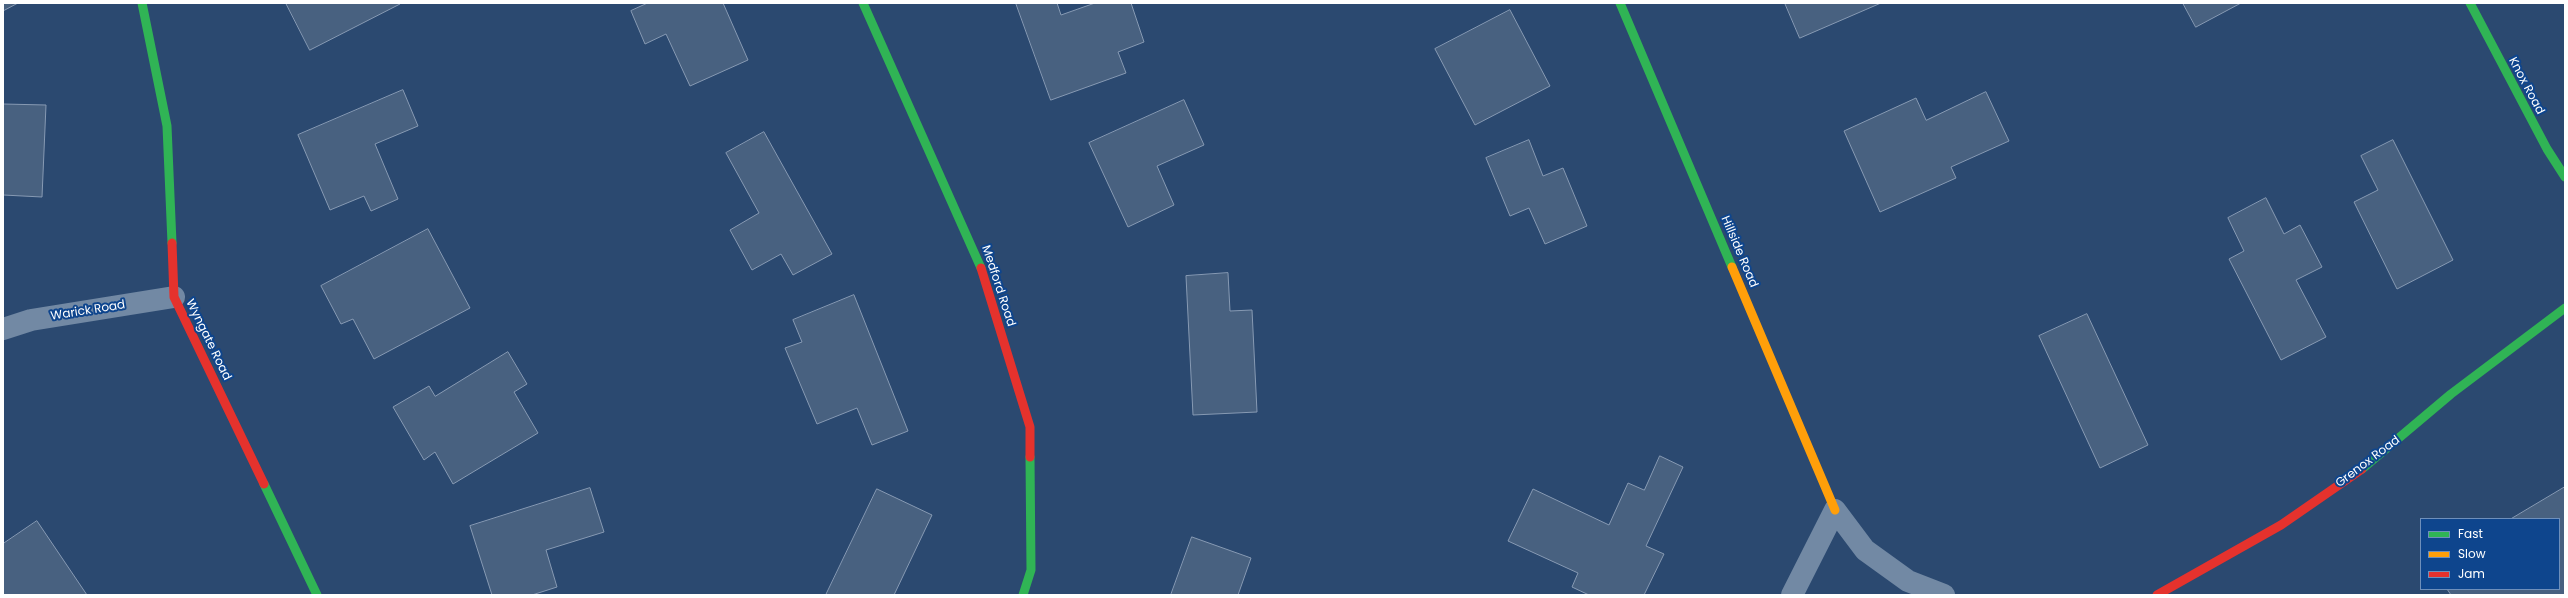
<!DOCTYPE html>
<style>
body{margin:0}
#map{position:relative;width:2568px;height:598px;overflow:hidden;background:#2b4970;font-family:Poppins,sans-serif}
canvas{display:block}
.frame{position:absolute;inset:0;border:4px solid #fff;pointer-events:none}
.legend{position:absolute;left:2420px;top:518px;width:140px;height:72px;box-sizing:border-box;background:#0e458d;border:1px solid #6e8fbb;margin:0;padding:5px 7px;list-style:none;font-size:12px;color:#fff}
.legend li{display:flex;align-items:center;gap:8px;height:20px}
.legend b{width:20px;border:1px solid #6e8fbb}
</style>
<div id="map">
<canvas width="2568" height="598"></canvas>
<div class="frame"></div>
<ul class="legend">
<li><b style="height:5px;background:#30b455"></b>Fast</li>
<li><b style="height:5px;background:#ff9f0a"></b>Slow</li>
<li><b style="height:5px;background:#e5322d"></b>Jam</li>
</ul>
</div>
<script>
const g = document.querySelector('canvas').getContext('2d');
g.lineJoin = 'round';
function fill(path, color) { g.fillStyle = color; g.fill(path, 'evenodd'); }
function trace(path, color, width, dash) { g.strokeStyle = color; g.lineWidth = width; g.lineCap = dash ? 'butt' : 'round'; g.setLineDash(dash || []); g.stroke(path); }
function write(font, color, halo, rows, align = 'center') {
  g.font = font + ' Poppins,sans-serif'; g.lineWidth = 4; g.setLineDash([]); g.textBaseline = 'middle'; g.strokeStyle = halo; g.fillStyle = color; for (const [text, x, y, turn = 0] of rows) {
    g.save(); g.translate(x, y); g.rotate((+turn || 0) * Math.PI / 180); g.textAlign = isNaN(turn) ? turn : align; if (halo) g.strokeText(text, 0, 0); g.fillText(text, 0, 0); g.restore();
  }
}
const building = new Path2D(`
 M3 3H18L3 11Z
 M286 3H400V4L310 50Z
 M648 3H723L748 60 690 86 666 34 645 44 631 11Z
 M1016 3H1057L1061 15 1095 3H1131L1144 42 1118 52 1126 73 1051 100Z
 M1785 3H1881L1800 38Z
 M2183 3H2241L2196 27Z
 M1510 10 1550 86 1475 125 1435 49Z
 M403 90 418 126 375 144 398 199 371 211 364 196 330 210 298 135Z
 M1986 92 2009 141 1951 167 1956 178 1880 212 1844 131 1916 98 1926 120Z
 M1184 100 1204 145 1157 166 1174 205 1128 227 1089 143Z
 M3 104 46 105 42 197 3 195Z
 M764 132 832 254 793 275 781 254 752 270 730 230 759 213 726 153Z
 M1529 140 1543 176 1563 168 1587 226 1545 244 1529 208 1510 216 1486 158Z
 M2393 140 2453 260 2397 289 2354 202 2378 190 2361 156Z
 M2266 198 2284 234 2300 225 2322 267 2296 280 2326 337 2281 360 2229 259 2244 251 2228 218Z
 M428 229 470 308 374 359 353 319 341 324 321 286Z
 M1228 273 1230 311 1252 310 1257 412 1193 415 1186 276Z
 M854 295 908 431 872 445 857 408 817 424 785 348 802 342 793 320Z
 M2087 314 2148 445 2100 468 2039 336Z
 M508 352 527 384 514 392 538 433 453 484 435 452 424 460 393 407 429 386 435 396Z
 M1660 456 1683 467 1646 546 1664 554 1644 595H1589L1572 587 1578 573 1508 541 1533 489 1609 525 1628 483 1644 490Z
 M2565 487V595H2451L2447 589H2559V519H2511Z
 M590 488 604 532 546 550 557 587 532 595H492L470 526Z
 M877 489 932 515 894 595H826Z
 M37 521 87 595H3V544Z
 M1192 537 1251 558 1238 595H1171Z`);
fill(building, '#486180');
trace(building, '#879ab3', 1);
trace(new Path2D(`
 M3 329 31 320 174 297
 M1792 595 1835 510 1865 550 1908 581 1944 595`), '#7289a4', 22);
trace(new Path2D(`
 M142 3 167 126 172 243
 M863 3 981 268
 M1620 3 1732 267
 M2470 3 2547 149 2565 177
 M2362 469 2451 394 2565 308
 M264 484 317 595
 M1023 595 1031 570 1030 457`), '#30b455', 9);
trace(new Path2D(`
 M1732 267 1835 510`), '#ff9f0a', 9);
trace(new Path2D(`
 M172 243 174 297 264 484
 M981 268 1030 427V457
 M2157 595 2281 525 2362 469`), '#e5322d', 9);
write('12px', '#fff', '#0e458d', [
 ["Knox Road",2526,86,62],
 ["Hillside Road",1739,252,67],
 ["Medford Road",998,286,72],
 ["Warick Road",88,311,-9],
 ["Wyngate Road",208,340,64],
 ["Grenox Road",2368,462,-37]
]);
</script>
